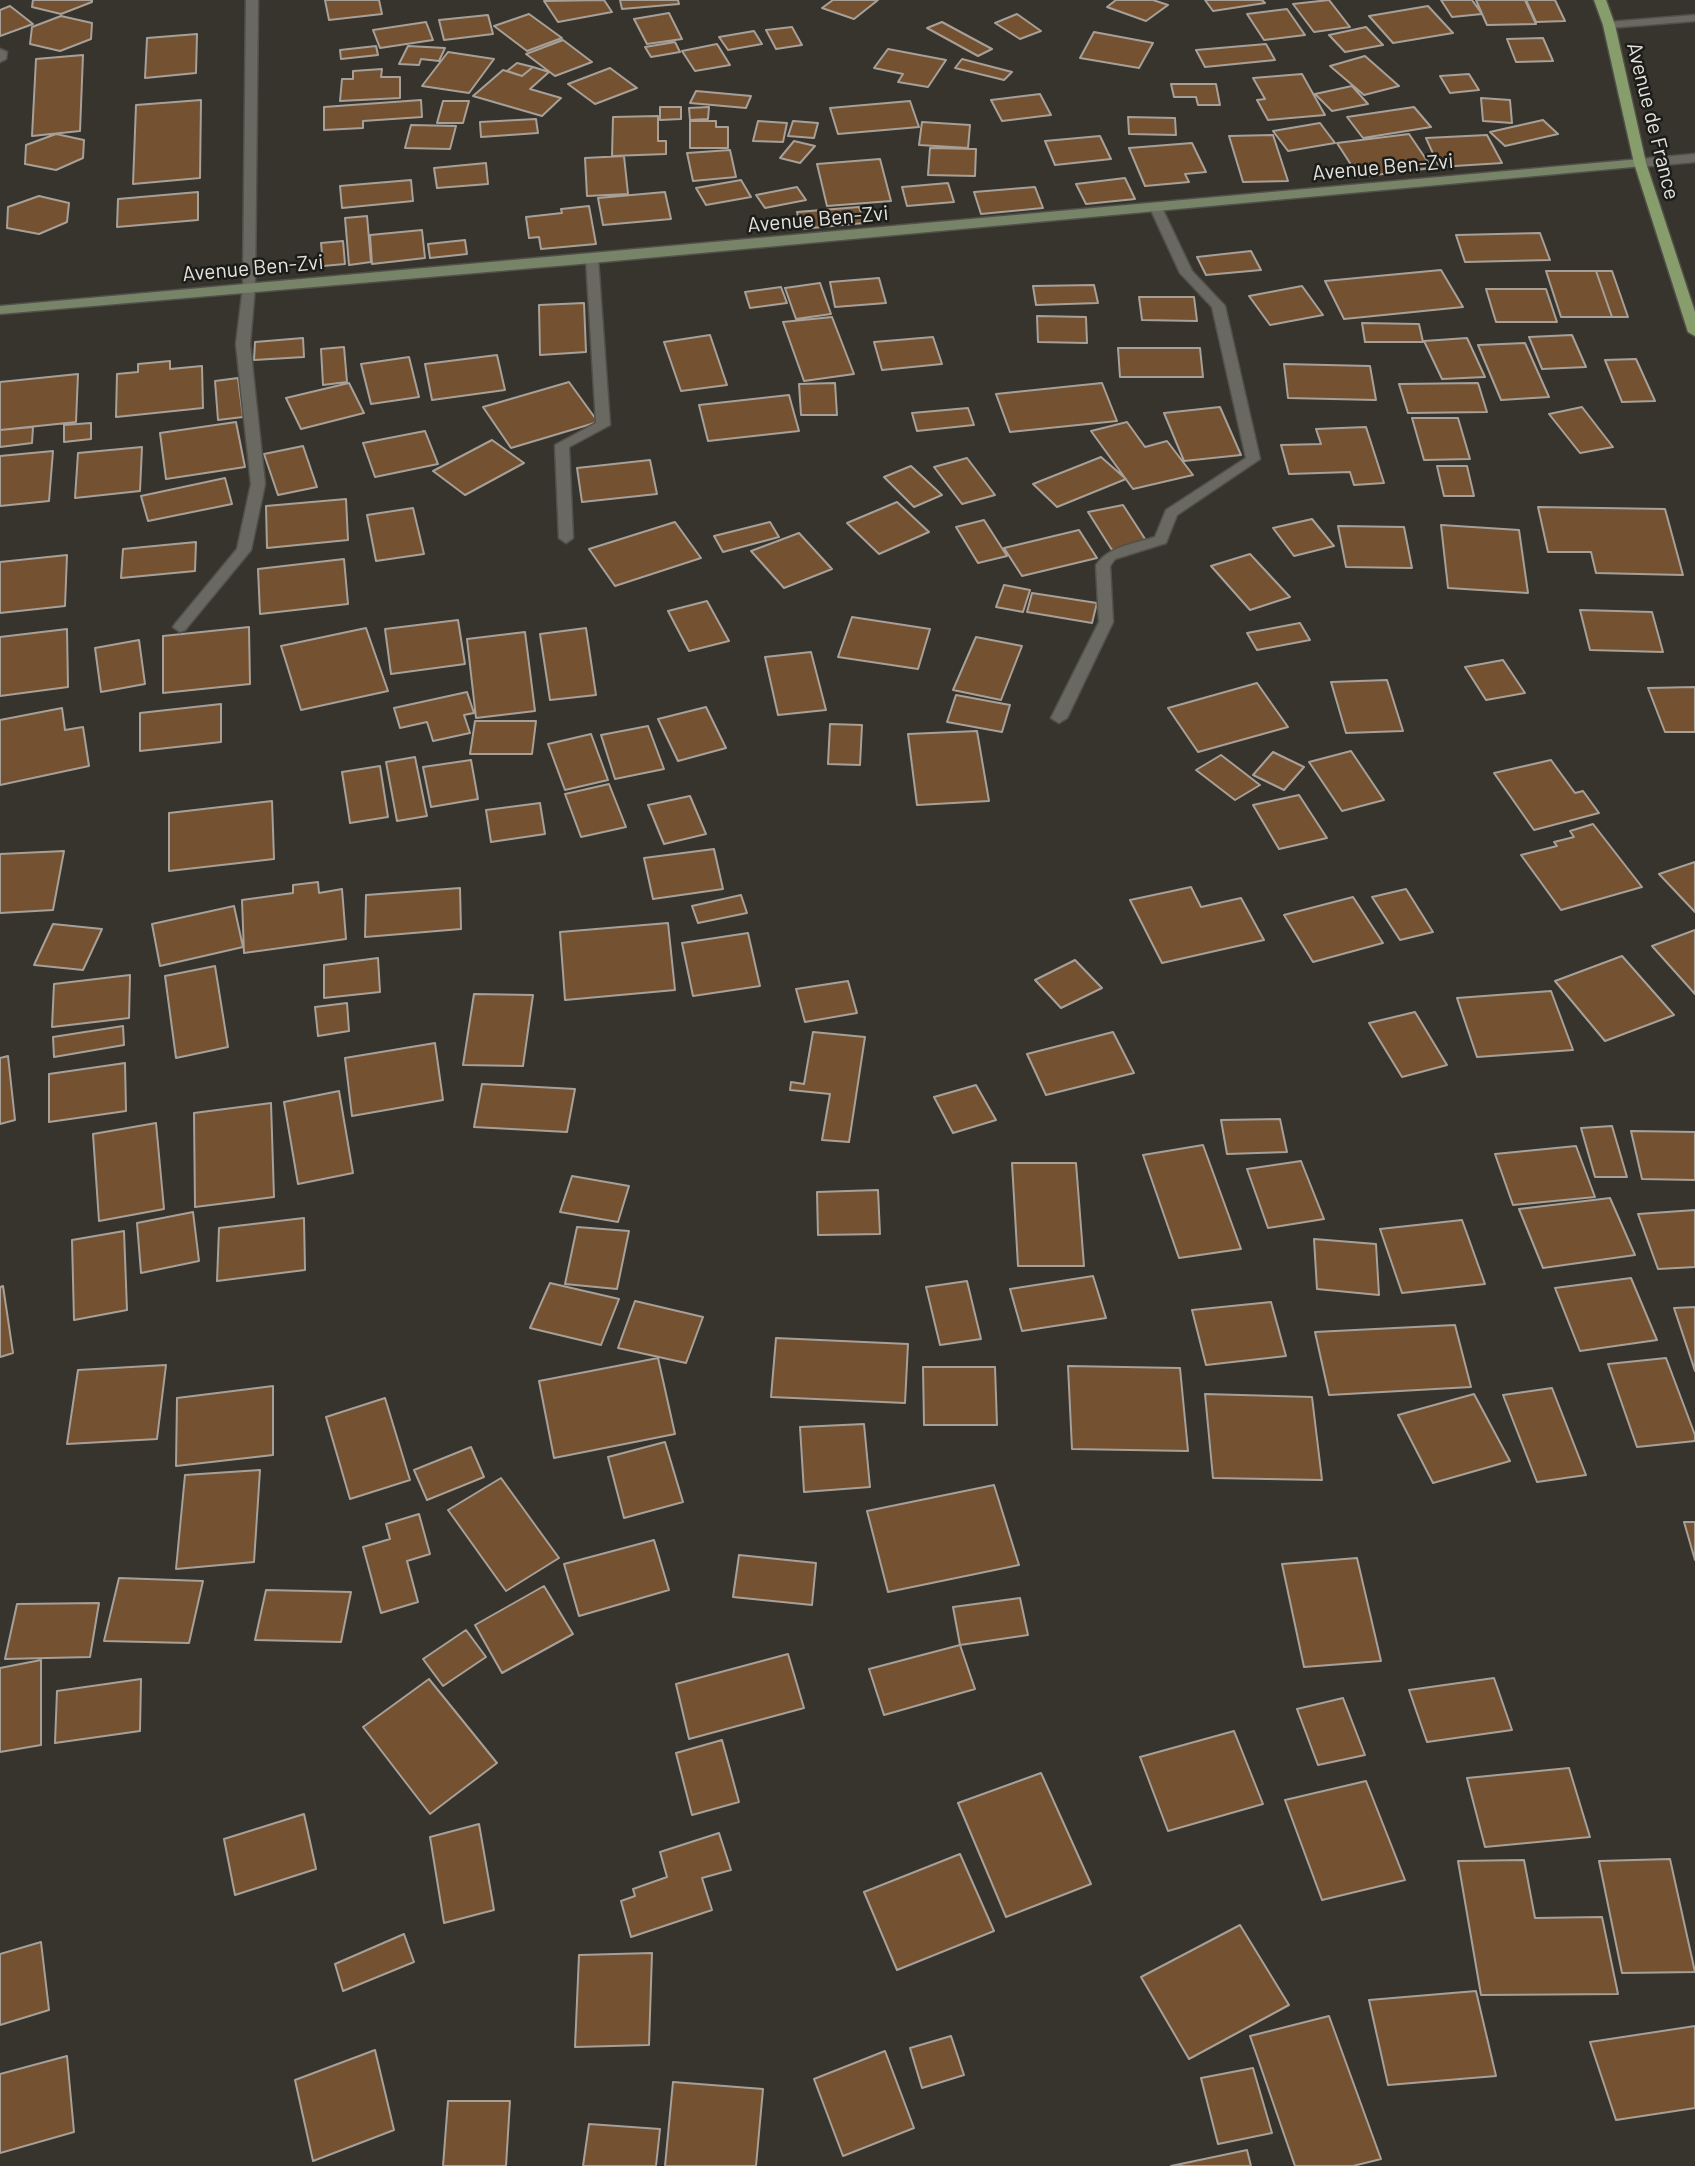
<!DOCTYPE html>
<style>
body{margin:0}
canvas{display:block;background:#36342d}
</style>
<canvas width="1695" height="2166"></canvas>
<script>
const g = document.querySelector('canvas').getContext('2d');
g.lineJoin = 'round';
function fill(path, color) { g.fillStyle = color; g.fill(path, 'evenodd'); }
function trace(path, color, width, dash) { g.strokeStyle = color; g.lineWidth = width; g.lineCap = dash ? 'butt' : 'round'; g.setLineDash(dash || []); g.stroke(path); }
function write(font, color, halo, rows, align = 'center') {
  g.font = font + ' Barlow,sans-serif'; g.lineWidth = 5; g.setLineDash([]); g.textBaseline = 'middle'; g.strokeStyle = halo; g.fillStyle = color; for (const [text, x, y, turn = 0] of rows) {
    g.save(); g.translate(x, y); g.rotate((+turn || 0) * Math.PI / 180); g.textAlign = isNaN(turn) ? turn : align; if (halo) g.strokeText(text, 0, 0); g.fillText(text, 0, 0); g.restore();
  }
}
const building = new Path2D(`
 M33 0H92V2L61 14 32 7Z
 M325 0H379L382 14 329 20Z
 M604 0 612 12 558 22 544 1Z
 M620 0H678L679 4 622 9Z
 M833 0H878L854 19 822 8Z
 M1116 0H1153L1168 5 1146 21 1107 7Z
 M1205 0H1262L1265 3 1213 11Z
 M1329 0 1350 27 1314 32 1293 4Z
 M1441 0H1472L1482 14 1452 17Z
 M1476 0H1525L1536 24 1487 25Z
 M1526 0H1555L1565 21 1536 22Z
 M10 6 33 24 0 36V10Z
 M1428 6 1453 33 1393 43 1369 16Z
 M1287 9 1305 35 1264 40 1247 14Z
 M669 13 682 39 647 44 634 19Z
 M529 14 562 38 527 51 494 26Z
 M1017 14 1041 31 1020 39 995 23Z
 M488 15 493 34 444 40 439 20Z
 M61 16 92 23 91 39 60 51 30 44 32 27Z
 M426 22 433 40 380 48 373 30Z
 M942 22 992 49 978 56 927 28Z
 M792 27 802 45 776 49 766 30Z
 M1366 27 1383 45 1345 52 1329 35Z
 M754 31 762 44 728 50 719 37Z
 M1094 32 1153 43 1139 68 1080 58Z
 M197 34 196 73 145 78 147 38Z
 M1543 38 1553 61 1516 62 1507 39Z
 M563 40 592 62 555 76 526 54Z
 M675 42 680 52 651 57 645 47Z
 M717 44 730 65 695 71 682 51Z
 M1266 44 1275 60 1205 67 1196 50Z
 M376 46 378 55 341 59 340 50Z
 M408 46 445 48 439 61 421 59 419 65 399 64Z
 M888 49 946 60 928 87 898 82 903 74 874 68Z
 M448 52 494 59 469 93 422 86Z
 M83 55 80 131 32 136 36 59Z
 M1365 56 1399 86 1364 95 1330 66Z
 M962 59 1012 72 1004 80 955 68Z
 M517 63 533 67 522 76 507 71Z
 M533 67 549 72 530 89 561 98 542 116 473 96 503 70 522 76Z
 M610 68 637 88 595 104 568 84Z
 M382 69 381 77H400V98L340 101 342 79H353V71Z
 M1302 74 1325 115 1268 120 1257 100 1265 99 1253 78Z
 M1469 74 1479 90 1450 93 1440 76Z
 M1171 84H1216L1220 105H1198L1196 97H1174Z
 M1352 86 1368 104 1332 111 1315 94Z
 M696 91 751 96 746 108 690 103Z
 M1040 94 1051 115 1002 121 991 100Z
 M1481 98 1510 100 1512 123 1483 121Z
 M201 100 200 178 133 184 136 105Z
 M421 100 422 117 363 121V128L324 130V107Z
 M443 101H469L463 123H437Z
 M910 101 919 127 838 134 830 108Z
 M660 107H681V119L660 120Z
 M709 107 708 119 690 120 689 108Z
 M1414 107 1431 127 1363 138 1347 117Z
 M658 116V141H666V154L612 156 613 117Z
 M1128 117 1175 118 1176 135 1129 134Z
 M536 119 538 133 481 137 480 122Z
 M1543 120 1558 134 1505 146 1490 132Z
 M690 121H716V127H728V148H690Z
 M758 121 787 123 783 142 753 141Z
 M793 121 818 123 814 138 788 136Z
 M922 122 970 125 968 148 919 145Z
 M1320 123 1335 143 1288 151 1273 131Z
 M411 125 456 126 450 149 405 148Z
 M56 134 84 140 83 158 56 170 25 164 26 145Z
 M1409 134 1432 168 1359 177 1337 143Z
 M1273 135 1288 181 1243 182 1229 136Z
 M1487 135 1502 163 1439 167 1426 138Z
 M1100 136 1111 159 1055 165 1045 141Z
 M794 141 815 146 800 163 780 158Z
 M1192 143 1206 172 1185 174 1189 182 1145 186 1129 148Z
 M930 148 976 149 975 176 928 175Z
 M730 150 736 177 693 181 687 153Z
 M624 156 628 194 587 196 585 158Z
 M880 159 891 201 827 206 817 164Z
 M486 163 488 184 437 188 434 168Z
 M1125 178 1135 199 1086 204 1076 184Z
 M411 180 413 201 342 208 340 186Z
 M741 180 751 197 706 205 696 188Z
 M948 183 954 202 907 206 902 187Z
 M797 187 806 200 765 208 756 195Z
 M1035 187 1043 208 981 214 974 192Z
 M198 192V220L117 227 118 199Z
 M665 192 671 219 603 225 598 198Z
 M39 196 69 203 67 222 39 234 7 228 8 207Z
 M589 206 596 244 541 249 539 237 529 238 526 217 562 213 561 209Z
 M859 207 864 223 801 229 797 212Z
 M367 216 371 262 349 265 345 218Z
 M422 230 425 258 372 264 370 235Z
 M1540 233 1550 260 1465 262 1456 235Z
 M465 240 467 254 430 258 428 244Z
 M343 241 345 264 323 266 321 243Z
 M1251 251 1261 270 1206 275 1197 257Z
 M1441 270 1463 307 1344 319 1325 281Z
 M1546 271H1596L1612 317H1561Z
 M1596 271H1612L1628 317H1612Z
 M879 278 886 303 835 307 830 282Z
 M820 283 831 314 796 319 785 288Z
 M1094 285 1098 303 1036 305 1033 286Z
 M1302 286 1323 315 1270 325 1249 296Z
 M781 287 787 303 750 308 745 292Z
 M1486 289H1546L1557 322H1496Z
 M1139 297H1194L1197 321 1142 320Z
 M584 303 586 352 540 355 539 305Z
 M1037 316 1086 317 1087 343 1038 342Z
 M832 317 854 374 804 381 783 322Z
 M1362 323 1419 324 1423 342H1365Z
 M710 335 727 385 681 391 664 342Z
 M1572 335 1586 367 1542 369 1529 337Z
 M933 337 942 364 882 370 874 342Z
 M303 338 304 357 254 360 255 342Z
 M1467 338 1485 377 1442 379 1424 341Z
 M1525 343 1549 397 1501 400 1478 345Z
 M344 347 347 382 323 385 321 349Z
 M1118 348H1200L1203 377H1120Z
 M497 355 505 390 432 400 425 364Z
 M409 357 419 397 371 404 361 364Z
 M1636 359 1655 401 1622 402 1605 360Z
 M170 361V369L202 366 203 408 116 417 117 374 138 372V364Z
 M1284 364 1370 366 1376 400 1288 398Z
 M78 374 76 422 0 430V382Z
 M238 378 243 417 218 420 215 381Z
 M569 382 598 422 511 448 483 407Z
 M349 383 364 413 301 429 286 398Z
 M835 383 837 415H801L799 384Z
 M1102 383 1117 421 1010 432 996 394Z
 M1478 383 1487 412 1408 413 1399 384Z
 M789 395 799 431 708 441 699 405Z
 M1220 407 1241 455 1184 461 1164 413Z
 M1582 407 1613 447 1580 453 1549 414Z
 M968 408 974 425 917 431 912 413Z
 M1412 418H1458L1470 459 1424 460Z
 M236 422 245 467 166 479 160 433Z
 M1127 422 1145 447 1167 441 1193 475 1133 489 1091 431Z
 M91 423V439L64 442V425Z
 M33 427 32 443 0 447V430Z
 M1366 427 1384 483 1354 485 1350 472 1289 474 1281 445 1321 444 1316 429Z
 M425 431 438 464 375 477 363 443Z
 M492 440 524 463 465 495 433 471Z
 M303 446 317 487 278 495 264 454Z
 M142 447 140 491 75 498 78 453Z
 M53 451 49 501 0 506V456Z
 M1101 457 1126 479 1057 507 1033 484Z
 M967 458 995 495 962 504 934 467Z
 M650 460 657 494 582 502 577 468Z
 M911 466 942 495 914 507 884 477Z
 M1437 466H1467L1474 496H1444Z
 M225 478 232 504 148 521 141 496Z
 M346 499 348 540 267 548 266 506Z
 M897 502 929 532 879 554 847 523Z
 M1123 505 1147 542 1112 550 1088 512Z
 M1538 507 1665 509 1683 575 1596 573 1591 552H1548Z
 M413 508 424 554 376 561 367 515Z
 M1312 519 1334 546 1294 556 1273 528Z
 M984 520 1007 556 978 563 956 527Z
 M675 522 701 558 615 586 589 549Z
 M770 522 779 537 723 552 714 536Z
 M1441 525 1519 530 1528 593 1448 588Z
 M1338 526 1404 527 1412 568 1346 567Z
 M1079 530 1097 558 1022 576 1004 548Z
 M799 533 832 569 784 588 751 551Z
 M196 542 195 571 121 578 123 549Z
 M1250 554 1290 597 1250 610 1211 566Z
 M67 555 65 606 0 613V562Z
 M344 559 348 604 260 614 258 569Z
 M1004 585 1030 590 1023 612 996 607Z
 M1032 593 1097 603 1092 623 1027 612Z
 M707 601 729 641 689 651 668 611Z
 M1580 610 1652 612 1663 652 1590 650Z
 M852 617 930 629 918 669 838 657Z
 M458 620 465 664 391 674 385 629Z
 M1300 623 1310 640 1257 650 1247 633Z
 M249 627 250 684 163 693V636Z
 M366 628 388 691 301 710 281 646Z
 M586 628 596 695 550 700 540 634Z
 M67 629 68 687 0 696V637Z
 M525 632 535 711 476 718 467 639Z
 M976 637 1022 646 1001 700 953 690Z
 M139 640 145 684 101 692 95 648Z
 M811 652 826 710 778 715 765 657Z
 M1503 660 1525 693 1486 700 1465 667Z
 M1387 680 1403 731 1346 733 1331 682Z
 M1257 683 1288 727 1198 752 1168 708Z
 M1695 687V732H1665L1648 688Z
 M467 692 474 713 464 715 470 733 433 741 427 722 400 728 394 708Z
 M956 695 1010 705 1002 732 947 722Z
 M221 704V742L140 751V713Z
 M706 707 726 748 678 761 658 719Z
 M62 708 65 730 83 727 89 766 0 785V720Z
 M475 721H536L532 754H470Z
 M830 724 862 725 860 765 828 764Z
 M648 726 664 769 615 779 601 735Z
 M977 731 989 801 917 805 908 734Z
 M591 734 608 780 565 790 548 744Z
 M1351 751 1384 800 1342 811 1309 762Z
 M1273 752 1304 767 1284 790 1253 775Z
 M1221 755 1260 785 1235 800 1196 770Z
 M415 757 427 816 397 821 386 762Z
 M471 760 478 799 431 807 423 767Z
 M1551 760 1575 793 1583 791 1599 813 1534 830 1494 773Z
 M380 766 388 817 350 823 342 772Z
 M609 784 626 827 581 837 565 794Z
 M1299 795 1327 838 1279 849 1253 805Z
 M690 796 706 834 664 844 648 805Z
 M272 801 274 859 169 871V813Z
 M540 803 545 834 491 842 486 810Z
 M1593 824 1642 887 1561 910 1521 855 1557 846 1554 842 1574 837 1570 831Z
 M714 849 723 889 653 899 644 858Z
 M64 851 53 910 0 913V854Z
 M1695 862V912L1659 874Z
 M318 882 319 893 342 889 346 939 244 953 242 900 293 893V885Z
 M1191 887 1201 907 1241 898 1264 940 1162 963 1130 900Z
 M460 888 461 929 365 937 366 895Z
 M1406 889 1433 932 1400 940 1372 897Z
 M741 895 747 913 698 923 692 906Z
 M1353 897 1383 943 1313 962 1284 915Z
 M234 906 243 947 160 966 152 924Z
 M668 923 675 990 565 1000 560 932Z
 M53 924 102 929 83 970 34 965Z
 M1695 930V994L1652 946Z
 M748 933 760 986 693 996 682 943Z
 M1622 956 1674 1015 1605 1041 1555 981Z
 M378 958 380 992 324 998V965Z
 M1075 960 1102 988 1061 1008 1035 980Z
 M215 966 228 1047 176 1058 165 976Z
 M130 975 129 1018 52 1027 54 984Z
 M848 981 857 1013 805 1022 796 989Z
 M1551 991 1573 1050 1477 1057 1457 998Z
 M474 994 533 995 523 1066 463 1065Z
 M347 1003 349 1031 318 1036 315 1007Z
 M1415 1012 1447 1065 1402 1077 1369 1023Z
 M123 1026 124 1045 54 1057 53 1037Z
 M813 1032 865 1037 849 1142 822 1140 830 1094 790 1090 791 1082 804 1084Z
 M1113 1032 1134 1073 1046 1095 1027 1054Z
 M435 1043 443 1100 352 1116 345 1058Z
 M8 1056 15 1120 0 1124V1058Z
 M125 1063 126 1111 49 1122V1074Z
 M482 1084 575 1089 567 1132 474 1127Z
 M976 1085 996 1120 953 1133 934 1097Z
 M339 1091 353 1173 298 1184 284 1102Z
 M271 1103 274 1197 195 1207 194 1113Z
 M1280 1119 1287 1152 1227 1154 1221 1120Z
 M156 1123 164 1209 99 1221 93 1134Z
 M1612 1126 1627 1177H1595L1581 1128Z
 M1631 1131 1695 1132V1180L1642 1179Z
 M1203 1145 1241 1249 1179 1258 1143 1155Z
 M1576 1146 1595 1197 1513 1205 1495 1154Z
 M1301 1161 1324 1219 1268 1228 1247 1169Z
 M1012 1163H1076L1084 1266H1018Z
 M572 1176 629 1186 618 1222 560 1212Z
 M878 1190 880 1234 818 1235 817 1192Z
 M1610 1198 1635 1255 1543 1268 1519 1209Z
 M1695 1210V1267L1658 1269 1638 1214Z
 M193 1212 199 1261 141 1273 137 1223Z
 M304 1218 305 1270 217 1281 219 1228Z
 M1462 1220 1485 1284 1402 1293 1380 1229Z
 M577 1227 629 1231 617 1289 565 1284Z
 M124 1231 127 1310 74 1320 72 1240Z
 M1314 1239 1376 1244 1379 1295 1317 1289Z
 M1093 1276 1106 1318 1022 1331 1010 1289Z
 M1631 1278 1657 1340 1580 1351 1555 1288Z
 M967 1281 981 1339 940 1345 926 1287Z
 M550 1283 619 1299 601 1345 530 1328Z
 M3 1286 13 1353 0 1357V1287Z
 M635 1301 703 1317 686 1363 618 1348Z
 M1271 1302 1286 1356 1206 1365 1192 1310Z
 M1695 1307V1371L1674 1308Z
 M1455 1325 1471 1387 1329 1395 1315 1332Z
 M776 1338 908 1344 905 1403 771 1397Z
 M658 1358 675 1434 554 1458 539 1381Z
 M1666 1358 1695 1435V1441L1637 1447 1608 1364Z
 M166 1365 157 1439 67 1444 78 1370Z
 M1068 1366 1180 1368 1188 1451 1072 1449Z
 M923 1367H995L997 1425H924Z
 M273 1386V1455L176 1466 177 1398Z
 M1552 1388 1586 1475 1537 1482 1503 1395Z
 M1205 1394 1312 1397 1322 1480 1213 1478Z
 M1474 1394 1510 1461 1433 1483 1398 1415Z
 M385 1398 410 1480 350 1499 326 1417Z
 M864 1424 870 1487 804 1492 800 1427Z
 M665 1442 683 1502 624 1518 608 1457Z
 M471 1447 484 1477 427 1500 414 1470Z
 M260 1470 254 1562 176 1569 185 1475Z
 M501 1478 559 1558 506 1591 448 1510Z
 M994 1485 1019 1565 888 1592 867 1511Z
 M419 1514 430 1554 407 1561 418 1602 381 1613 363 1547 390 1539 386 1524Z
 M1684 1522H1695V1560Z
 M654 1540 669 1590 579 1616 564 1564Z
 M739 1555 816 1563 812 1605 733 1597Z
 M1357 1558 1381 1661 1304 1667 1282 1564Z
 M119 1578 203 1581 189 1643 104 1641Z
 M544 1586 573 1634 502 1673 475 1625Z
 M266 1590 351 1592 341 1642 255 1640Z
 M1020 1598 1028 1635 960 1645 953 1607Z
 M99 1603 90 1657 5 1659 17 1604Z
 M466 1630 486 1657 443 1686 423 1659Z
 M960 1645 975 1689 884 1715 869 1669Z
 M788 1654 804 1708 689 1739 676 1684Z
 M41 1660V1745L0 1752V1668Z
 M1494 1678 1512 1730 1427 1742 1409 1690Z
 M141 1679 140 1731 55 1743 57 1691Z
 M429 1679 497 1763 430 1814 363 1727Z
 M1343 1698 1365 1755 1318 1765 1297 1709Z
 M1234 1731 1263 1804 1168 1831 1140 1757Z
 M722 1740 739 1802 692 1815 676 1753Z
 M1569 1768 1590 1837 1485 1847 1467 1778Z
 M1041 1773 1091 1884 1006 1917 958 1803Z
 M1366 1781 1405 1880 1322 1900 1285 1800Z
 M304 1814 316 1869 235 1895 224 1839Z
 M479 1824 494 1910 444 1923 430 1837Z
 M719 1833 731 1870 702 1878 712 1910 631 1937 621 1901 635 1896 633 1889 667 1877 660 1852Z
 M960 1854 994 1931 897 1970 864 1892Z
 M1670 1859 1695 1972 1622 1973 1599 1861Z
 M1524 1860 1535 1918 1602 1917 1618 1994 1481 1995 1458 1861Z
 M1240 1925 1289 2005 1189 2059 1141 1977Z
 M404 1934 414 1962 343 1991 335 1964Z
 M41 1942 49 2010 0 2025V1954Z
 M652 1953 649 2045 575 2047 579 1955Z
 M1476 1991 1496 2076 1388 2085 1369 2000Z
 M1329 2016 1381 2159 1353 2166H1295L1250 2036Z
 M1695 2026V2108L1616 2120 1590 2042Z
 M951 2036 964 2075 922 2088 910 2048Z
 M375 2050 394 2130 313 2161 295 2080Z
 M885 2051 914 2128 843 2156 814 2079Z
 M67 2056 74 2132 0 2153V2074Z
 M1253 2068 1272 2133 1218 2144 1201 2078Z
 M673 2082 763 2089 756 2166H665Z
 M448 2101H510L506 2166H443Z
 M589 2124 660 2129 656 2166H583Z
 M1247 2150 1251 2166H1171Z`);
fill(building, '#745130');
trace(building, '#a7a099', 2);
const lane = new Path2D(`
 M0 49 7 52 6 59 0 62Z
 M1156 204 1162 208 1192 271 1225 306 1260 459 1177 515 1166 543 1115 559 1110 566 1113 622 1067 718 1059 723 1051 718 1099 622 1096 565C1109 546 1134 544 1155 537L1166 510 1246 458 1212 307 1180 273 1150 208Z
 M592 255 598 259 610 425 569 447 573 538 566 543 559 538 555 445 596 423 586 259Z`);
const street = new Path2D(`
 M246 0H258L255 287 250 344 265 484 251 550 185 630 180 632 173 627 175 624 237 549 251 484 236 344 243 287Z
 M1695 15V21L1609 28 1603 25 1609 22Z
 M1695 154V162L1640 167 1634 163 1640 159Z`);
const secondary = new Path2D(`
 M1640 159 1644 160V166L592 263 0 314V306Z`);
const primary = new Path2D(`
 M1594 0H1606L1615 25 1646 163 1695 312V336L1688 332 1634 163 1603 25Z`);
trace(lane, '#51504a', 3);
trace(street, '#51504a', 3);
trace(secondary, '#51504a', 3);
trace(primary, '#51504a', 3);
fill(lane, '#6a6961');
fill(street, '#6a6961');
fill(secondary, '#788467');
fill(primary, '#879e6c');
write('21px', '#e4e3df', '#1c1c19', [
 ["Avenue de France",1653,121,76],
 ["Avenue Ben-Zvi",1383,167,-5],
 ["Avenue Ben-Zvi",818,219,-5],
 ["Avenue Ben-Zvi",253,268,-5]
]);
</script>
